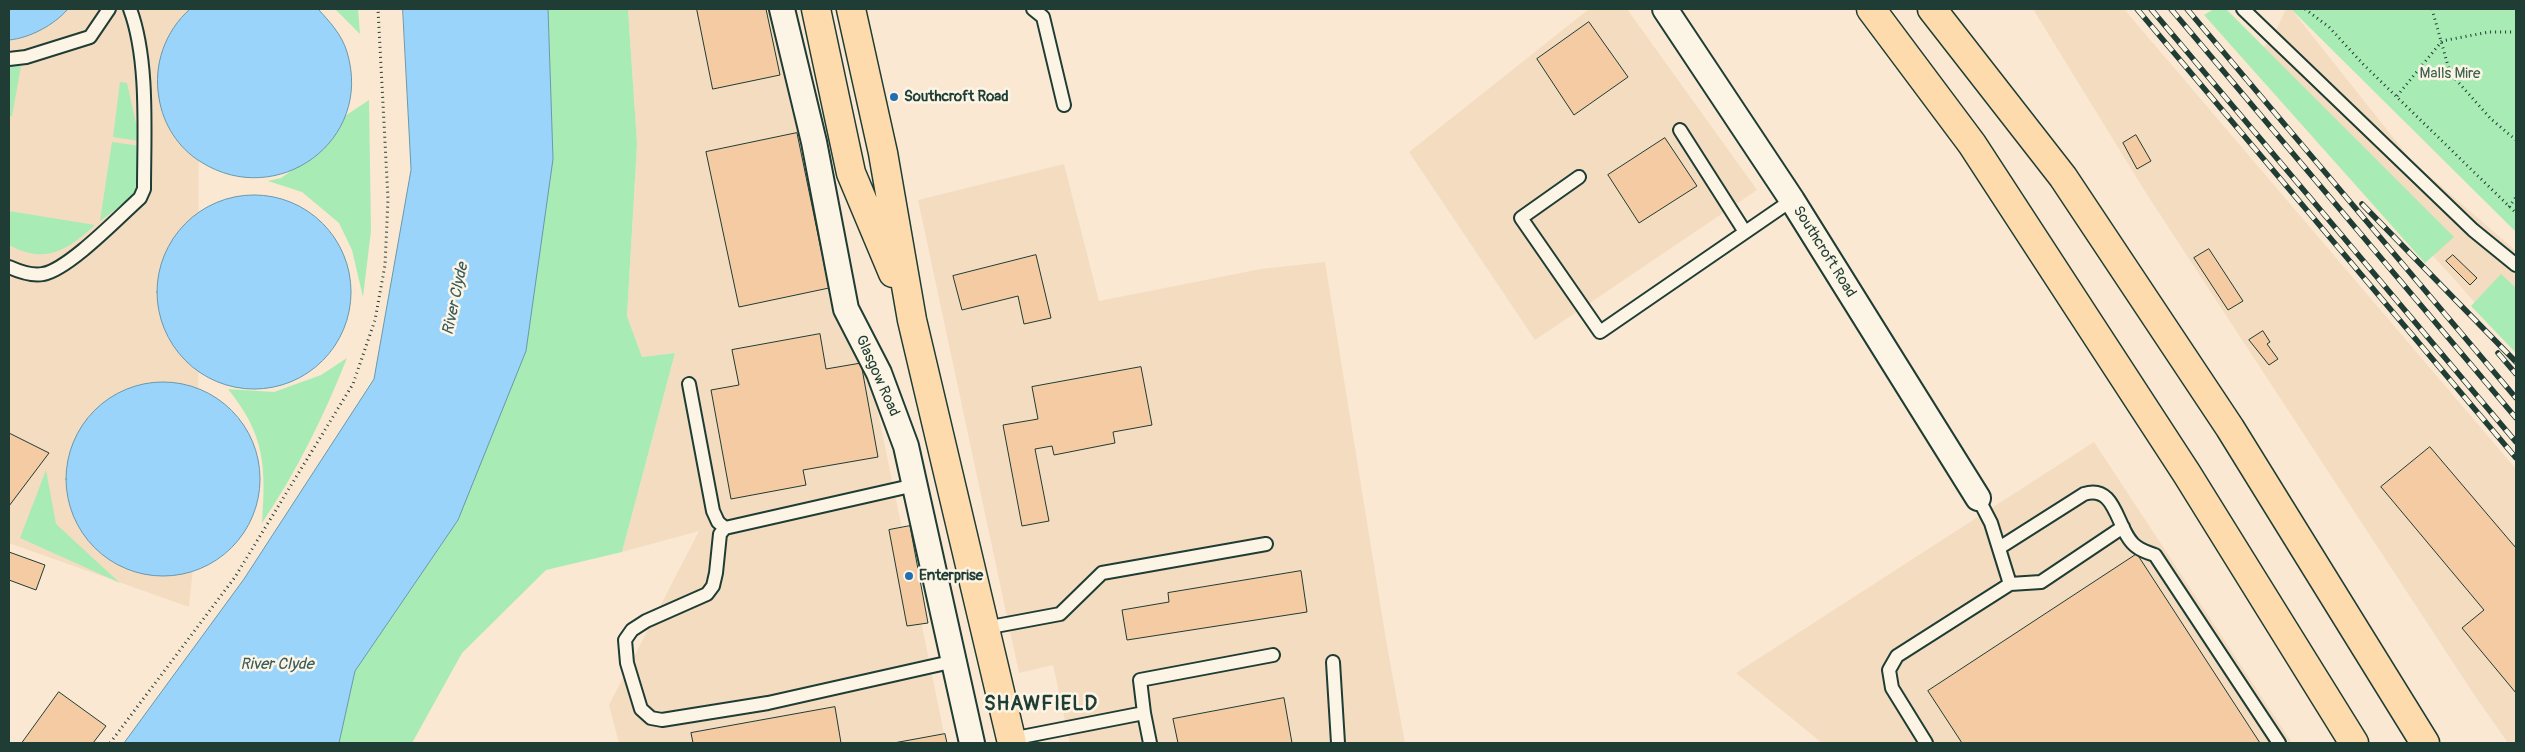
<!DOCTYPE html>
<style>
body{margin:0}
#map{position:relative;width:2525px;height:752px;overflow:hidden;background:#fae8d2;font-family:Pangolin,sans-serif}
canvas{display:block}
.frame{position:absolute;inset:0;border:10px solid #1f3d34;pointer-events:none}
</style>
<div id="map">
<canvas width="2525" height="752"></canvas>
<div class="frame"></div>
</div>
<script>
const g = document.querySelector('canvas').getContext('2d');
g.lineJoin = 'round';
function fill(path, color) { g.fillStyle = color; g.fill(path, 'evenodd'); }
function trace(path, color, width, dash) { g.strokeStyle = color; g.lineWidth = width; g.lineCap = dash ? 'butt' : 'round'; g.setLineDash(dash || []); g.stroke(path); }
function write(font, color, halo, rows, align = 'center') {
  g.font = font + ' Pangolin,sans-serif'; g.lineWidth = 5; g.setLineDash([]); g.textBaseline = 'middle'; g.strokeStyle = halo; g.fillStyle = color; for (const [text, x, y, turn = 0] of rows) {
    g.save(); g.translate(x, y); g.rotate((+turn || 0) * Math.PI / 180); g.textAlign = isNaN(turn) ? turn : align; if (halo) g.strokeText(text, 0, 0); g.fillText(text, 0, 0); g.restore();
  }
}
fill(new Path2D(`
 M9 9H199L198 516 189 607 9 543Z
 M628 9H775L852 286 946 743H619L609 705 699 531 622 552 675 353 642 357 627 316 637 144Z
 M1589 9H1627L1757 190 1535 340 1409 152Z
 M2033 9H2124L2516 469V743H2508L2473 693 2146 193Z
 M2286 9H2291L2411 160 2516 251V350L2455 280 2252 58 2272 39Z
 M1064 164 1099 301 1261 269 1325 262 1387 646 1405 743H1070L1053 665 1019 673 918 200Z
 M2094 442 2292 743H1822L1736 673Z`), '#f4dcc1');
fill(new Path2D(`
 M335 9H358L360 34Z
 M548 9H628L637 144 627 316 642 357 675 353 622 552 546 570 462 653 412 743H339L355 671 458 520 553 159Z
 M2214 9H2226L2454 237 2425 263 2204 15Z
 M2291 9H2516V232Z
 M9 66H21L12 116H9Z
 M120 82 127 83 140 141 113 137Z
 M369 100 371 231 363 297 352 250 339 223 302 192 268 181 281 178 322 149 342 118Z
 M112 142 141 146C142 197 140 191 100 221Z
 M9 211 95 225C67 250 46 265 9 245Z
 M2501 274 2516 288V353L2471 306Z
 M347 358C324 416 297 471 262 523 266 466 265 435 228 389L274 392 321 375Z
 M46 470 56 524 120 583 20 538Z`), '#a9ebb5');
const water = new Path2D(`
 M9 9H68C54 25 30 38 9 40Z
 M190 9H318C330 22 342 35 347 52 374 141 277 210 201 162 178 148 163 124 159 98 153 65 165 31 190 9Z
 M403 9H548L553 159 526 351 458 520 355 671 339 743H124L244 579 374 379 411 170Z
 M157 292a97 97 0 1 1 194 0a97 97 0 1 1-194 0Z
 M66 479a97 97 0 1 1 194 0a97 97 0 1 1-194 0Z`);
fill(water, '#9bd4fb');
trace(water, '#6998ab', 1);
const building = new Path2D(`
 M697 9H766L780 75 713 89Z
 M1589 22 1628 77 1574 115 1537 59Z
 M797 133 829 288 739 307 706 152Z
 M2136 135 2151 161 2137 169 2123 143Z
 M1665 138 1697 186 1639 223 1608 175Z
 M2209 249 2243 301 2228 310 2194 258Z
 M1036 255 1051 318 1024 324 1018 296 962 310 953 276Z
 M2453 255 2477 278 2470 285 2446 261Z
 M2263 331 2270 342 2267 344 2278 359 2269 365 2249 340Z
 M820 334 826 369 861 363 878 457 803 470 806 485 731 499 711 390 739 385 732 350Z
 M1141 367 1152 425 1113 432 1115 443 1054 455 1052 446 1035 449 1049 521 1022 526 1003 425 1038 419 1032 387Z
 M9 433 49 453 9 506Z
 M2430 447 2516 548V693L2462 628 2484 610 2381 487Z
 M910 526 928 623 907 626 889 530Z
 M9 552 45 565 36 590 9 580Z
 M2137 554 2260 743H1962L1928 691Z
 M1301 571 1307 612 1127 640 1122 610 1169 602 1168 593Z
 M59 692 106 726 93 743H22Z
 M1284 698 1292 743H1178L1173 719Z
 M835 707 841 743H693L691 733Z
 M945 734 947 743H894Z`);
fill(building, '#f5cba4');
trace(building, '#1f3d34', 1);
const service = new Path2D(`
 M1033 9 1043 17 1064 105
 M2243 9 2473 230 2516 265
 M9 59 26 57 90 37 109 9
 M1680 130 1745 232
 M1579 177 1521 218 1600 332 1792 200
 M9 267C18 271 33 276 43 274 68 270 120 216 140 198L144 189C144 134 149 60 130 9
 M689 384 713 511 718 522 725 528
 M915 485 725 528 720 534 716 573 713 586 707 594 646 621 632 630 625 640 627 663 641 709 651 718 662 720 768 703 955 661
 M1999 548 2084 494C2118 483 2116 533 2137 547 2142 551 2149 553 2155 555L2279 743
 M2010 584 2041 582 2123 527
 M985 628 1060 614 1102 573 1266 544
 M1333 662 1338 743
 M1144 713 1150 743
 M1011 739 1144 713 1140 680 1273 655
 M1926 743 1892 688 1889 670 1897 656 2010 584 1991 523 1978 498`);
const minor = new Path2D(`
 M782 9 814 142 846 309 879 373 906 446 972 743
 M1665 9 1792 200 1978 498`);
const primary = new Path2D(`
 M816 9 851 173 893 273
 M851 9 883 153 912 320 1012 743`);
const motorway = new Path2D(`
 M1871 9 1972 144 2187 474 2354 743
 M1932 9 2063 177 2230 428 2425 743`);
trace(service, '#1f3d34', 16);
trace(minor, '#1f3d34', 28);
trace(primary, '#1f3d34', 31);
trace(motorway, '#1f3d34', 31);
trace(new Path2D(`
 M2305 9 2329 27 2363 64 2516 213
 M2432 9 2450 73 2491 119 2516 140
 M2397 96 2442 41 2489 32H2516
 M2509 207 2516 197
 M110 743 235 577 353 384 375 320 385 265 388 199 378 9`), '#1f3d34', 3, [1, 4]);
trace(service, '#fcf5e5', 12);
trace(minor, '#fcf5e5', 24);
trace(primary, '#fedbac', 28);
trace(motorway, '#fedbac', 28);
const rail = new Path2D(`
 M2137 9 2516 458
 M2151 9 2516 442
 M2171 9 2516 418
 M2187 9 2516 398
 M2362 204 2516 362
 M2498 353 2516 374`);
trace(rail, '#1f3d34', 5.5);
trace(rail, '#fcf5e5', 4, [11]);
for (const [x, y, r, color] of [
 [894,97,5,"#1f6fb2"],
 [909,576,5,"#1f6fb2"]
]) { const dot = new Path2D(); dot.arc(x, y, r, 0, 2 * Math.PI); g.fillStyle = color; g.fill(dot); trace(dot, '#fcf5e5', 2); }
write('15px', '#3b604e', '#fcf5e5', [
 ["Malls Mire",2450,74]
]);
write('bold 15px', '#1f3d34', '#fcf5e5', [
 ["Southcroft Road",904,97],
 ["Enterprise",919,576]
], 'left');
write('15px', '#1f3d34', '#fcf5e5', [
 ["Southcroft Road",1824,252,58],
 ["Glasgow Road",877,376,66]
]);
write('italic 16px', '#385b5c', '#fcf5e5', [
 ["River Clyde",456,299,-78],
 ["River Clyde",277,665]
]);
g.letterSpacing = '1px';
write('bold 20px', '#1f3d34', '#fcf5e5', [
 ["SHAWFIELD",1041,705]
]);
g.letterSpacing = '0px';
</script>
